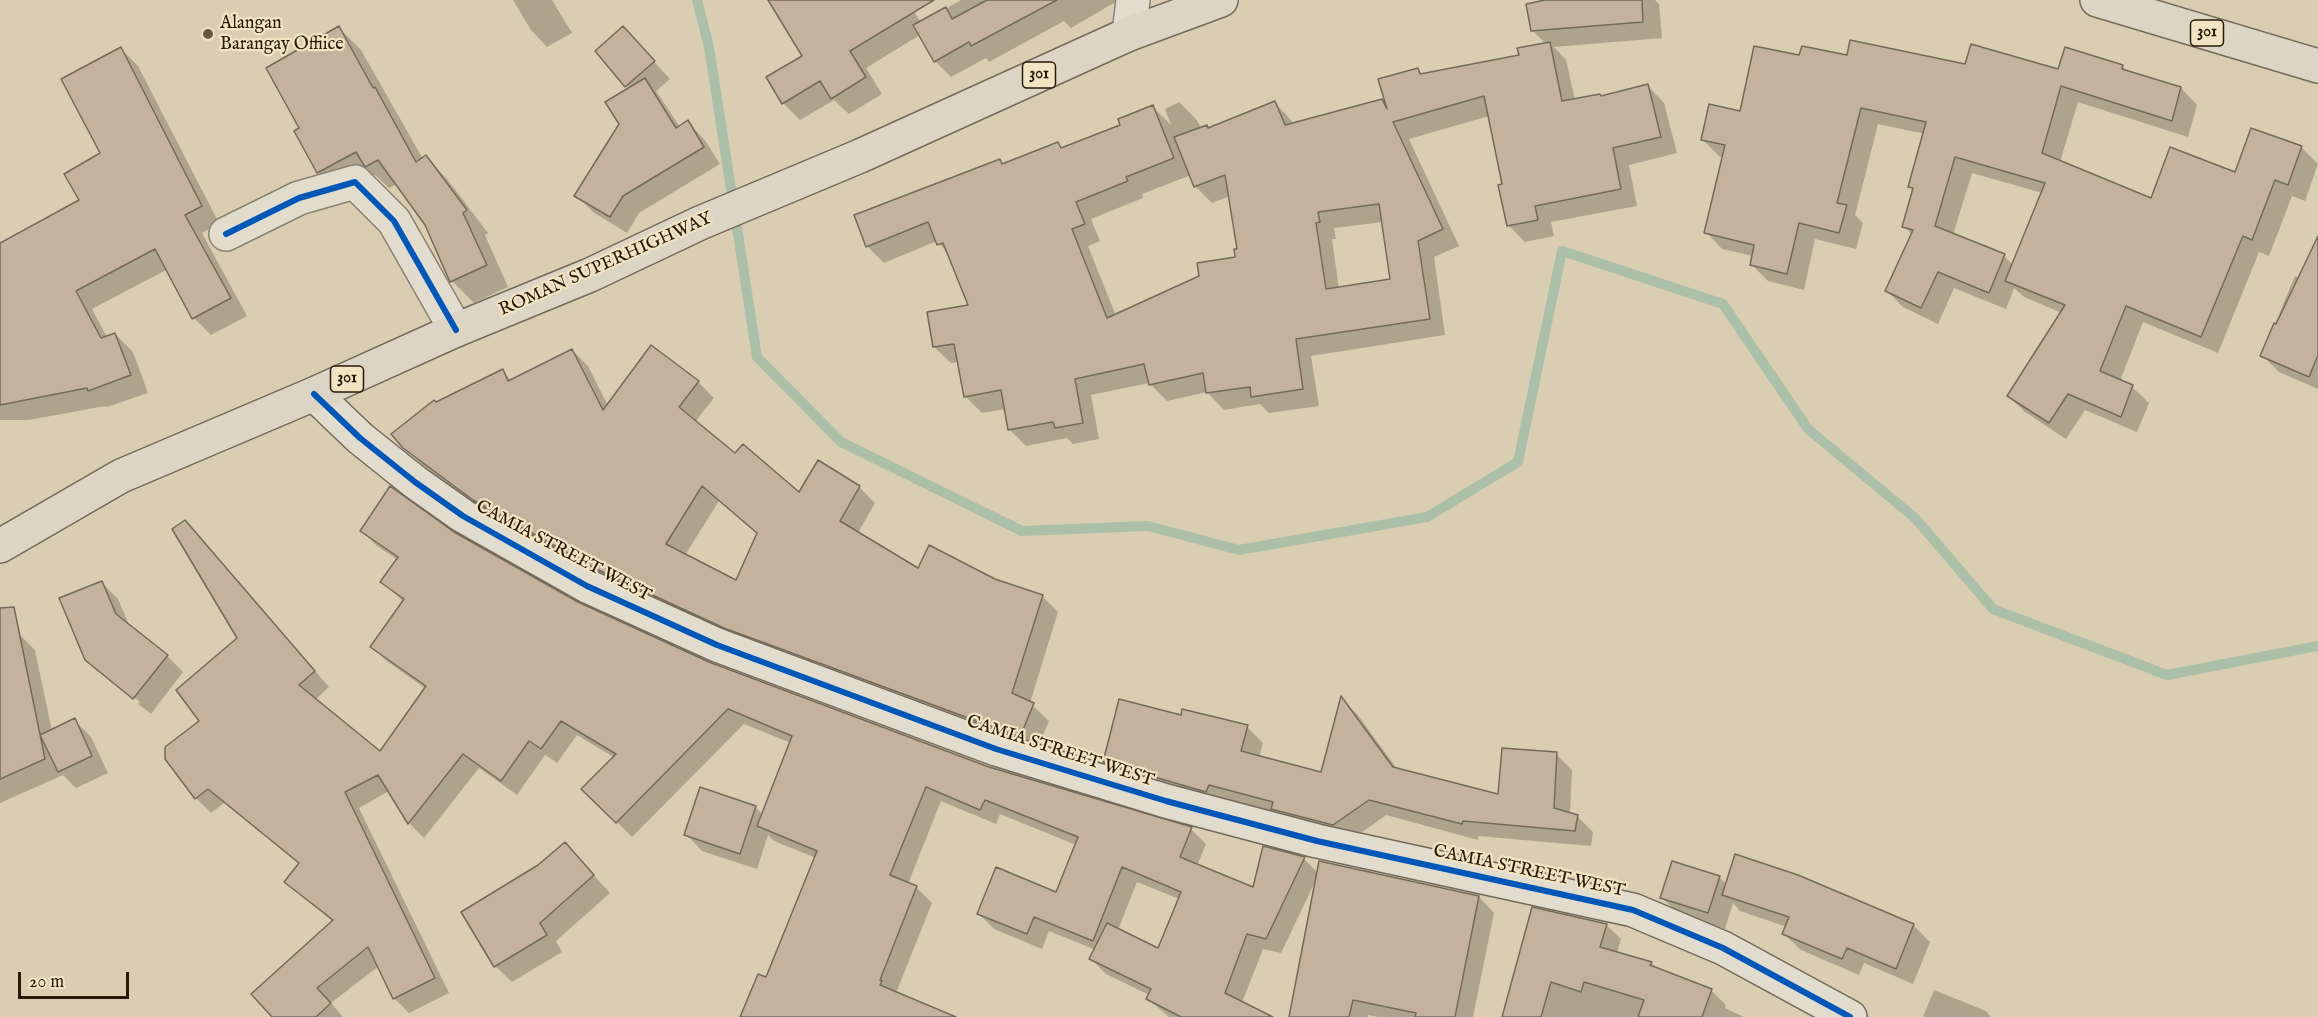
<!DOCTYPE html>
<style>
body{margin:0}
#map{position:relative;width:2318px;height:1017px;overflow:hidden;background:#daceb2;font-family:"IM FELL English",serif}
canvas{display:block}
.scale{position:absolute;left:18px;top:972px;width:111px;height:27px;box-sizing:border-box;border:3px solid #281808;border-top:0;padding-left:8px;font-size:18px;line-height:21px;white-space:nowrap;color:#281808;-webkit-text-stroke:4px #f1e4c3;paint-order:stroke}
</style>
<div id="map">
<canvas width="2318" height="1017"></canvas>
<div class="scale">20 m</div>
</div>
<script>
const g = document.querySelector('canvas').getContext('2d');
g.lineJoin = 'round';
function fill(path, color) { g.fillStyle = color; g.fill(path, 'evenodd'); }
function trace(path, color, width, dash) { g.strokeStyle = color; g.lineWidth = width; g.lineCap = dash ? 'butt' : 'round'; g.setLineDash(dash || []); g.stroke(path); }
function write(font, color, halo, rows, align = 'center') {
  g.font = font + ' "IM FELL English",serif'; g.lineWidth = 4.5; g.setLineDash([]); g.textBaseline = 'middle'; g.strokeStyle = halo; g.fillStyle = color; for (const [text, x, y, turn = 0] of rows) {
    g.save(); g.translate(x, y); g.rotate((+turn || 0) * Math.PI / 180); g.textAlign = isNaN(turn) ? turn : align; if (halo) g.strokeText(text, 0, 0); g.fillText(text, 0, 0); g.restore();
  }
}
fill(new Path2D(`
 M513 0H552L572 33 547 47 531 30Z
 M783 0H907L921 23 961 0H1119L1071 28 1064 21 989 62 986 58 951 77 935 61 920 35 866 68 882 94 849 114 834 100 800 120 783 103 768 78 804 56Z
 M1553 0H1655L1659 4 1662 38 1554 47 1566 60 1575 100 1601 97 1648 86 1664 103 1677 153 1629 165 1637 206 1551 222 1554 236 1525 242 1508 225 1504 185 1489 116 1409 139 1459 246 1434 257 1445 335 1311 356 1319 406 1269 413 1260 404 1224 410 1207 392 1167 401 1149 383 1091 395 1099 439 1073 444 1067 438 1026 446 1009 429 1006 409 982 413 965 396 959 362 951 363 934 347 970 306 949 255 937 241 884 263 867 246 1000 161 1004 165 1058 144 1063 149 1122 126 1153 107 1171 125 1165 109 1179 102 1196 119 1226 172 1275 103 1291 120 1293 125 1382 100 1388 106 1418 70 1423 75 1521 56 1546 44 1533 31ZM1191 175 1195 186 1212 203 1230 196 1238 250 1237 258 1116 316 1088 246 1100 241 1091 219 1143 198 1142 194ZM1383 222 1392 281 1339 289 1332 239H1336L1334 228Z
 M339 28 361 50 423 159 426 157 447 179 488 233 485 235 508 287 474 303 452 281 427 224 397 184 389 188 375 175 340 194 318 172 301 128Z
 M623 28 670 79 656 91 680 127 687 122 704 139 720 164 639 213 627 233 593 212 576 195 621 124 630 89 597 51Z
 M121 49 138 66 219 223 202 233 247 316 211 335 194 318 168 269 92 309 107 337 115 334 133 352 148 393 107 407 105 406 29 420H0V245L81 201 102 153Z
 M1801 57H1848L2059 71 2122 66 2129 73 2181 88 2197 105 2188 137 2078 102 2060 162 2152 200 2236 174 2301 147 2318 164 2305 201 2292 196 2269 256 2259 252 2218 353 2143 322 2120 381 2132 387 2149 403 2137 432 2085 410 2066 439 2025 412 2008 396 2062 313 2024 297 2014 288 2006 309 1954 288 1938 324 1903 307 1887 291 1912 235 1904 226 1914 191 1910 186 1925 134 1878 124 1855 215 1863 223 1856 249 1815 239 1804 290 1768 281 1751 264 1753 256 1722 249 1706 232 1724 157H1720L1703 140 1741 113ZM1972 173 2042 193 2013 265 2004 256 1953 235Z
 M2318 240V389L2279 372 2262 355 2295 276 2300 278Z
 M572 350 588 366 608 406 698 382 714 398 695 422 735 455 799 494 859 487 875 503 858 533 918 570 995 580 1042 596 1058 612 1030 703 1049 721 1036 752 742 643 613 585 491 516 421 464 404 447 436 404 502 371 512 381ZM719 501 758 535 736 582 685 555Z
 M185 522 329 687 315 700 380 753 426 689 388 662 372 647 404 602 382 582 398 560 377 546 362 531 453 534 577 604 709 663 989 768 1191 829 1206 844 1197 866 1255 889 1304 859 1318 873 1479 897 1494 913 1473 1017H1378L1368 1015V1017H1290L1315 882 1281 953 1263 949 1241 1005 1251 1017H1169L1148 999 1149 995 1106 974 1091 959 1096 950 1049 931 1042 949 994 929 979 914 1057 894 1076 845 1000 814 996 824 941 801 908 884 916 887 932 903 896 993 934 1017H748L767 979 816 858 774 841 768 835 757 869 702 851 686 834 755 807 763 815 791 743 744 724 632 837 584 789 615 758 577 735 557 763 545 755 517 795 479 768 424 838 409 823 389 791 359 808 449 993 409 1013 394 998 379 966 331 1003 343 1017H274L333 922 286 882 299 864 224 803 211 813 196 798 201 721 239 639ZM1137 882 1179 899 1159 951 1118 930Z
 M101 582 118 599 130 627 167 656 183 672 151 714 138 704 140 702 98 669V672L86 660Z
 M18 633 35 650 52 731 74 720 91 737 108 773 76 788 63 775 0 803V637Z
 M1341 699 1357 714 1398 770 1500 796 1556 754 1572 770 1570 814 1577 816 1593 832 1591 846 1478 836V840L1386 815 1350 841 1121 778 1105 762 1182 717 1247 727 1263 743 1259 758 1323 774Z
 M565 844 610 893 556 941 562 952 512 982 495 966 539 867Z
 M1797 876 1914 926 1930 942 1913 984 1864 963 1859 975 1801 950 1784 934 1787 927 1740 911 1733 903 1725 929 1679 914 1662 898 1719 877 1727 885Z
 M1606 925 1621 939 1617 953 1651 963 1658 970 1711 990 1726 1005 1725 1008 1744 1017H1503Z
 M1934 990 1986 1011 1991 1017H1923Z`), '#0003');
trace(new Path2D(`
 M697 0 709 47 757 357 841 442 1022 531 1148 526 1239 550 1427 517 1518 462 1562 251 1723 304 1808 429 1915 518 1993 609 2167 675 2318 646`), '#acbfa8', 10);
const building = new Path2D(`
 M768 0H934L850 51 866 77 831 99 820 81 782 104 766 77 802 56Z
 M987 0H1057L971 46 969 42 934 62 913 25 946 7 952 19Z
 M1545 0H1642L1643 22 1531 31 1526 4Z
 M339 26 373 88 375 87 416 162 426 155 467 210 463 213 487 265 450 282 425 225 378 160 365 167 356 152 317 173 294 131 299 128 266 68Z
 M623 26 655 61 625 87 595 51Z
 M1850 40 1965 64 1971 44 2058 69 2065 47 2123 65 2122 69 2181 87 2172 121 2061 86 2042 153 2151 198 2170 147 2235 172 2251 128 2302 146 2288 185 2275 180 2252 240 2243 236 2201 337 2126 306 2100 371 2133 385 2121 417 2068 394 2049 423 2007 396 2065 305 2005 281 2045 183 1955 157 1935 226 2005 254 1989 293 1938 272 1921 308 1885 291 1913 230 1902 227 1913 188 1908 187 1926 122 1861 108 1837 203 1847 205 1839 233 1799 223 1787 274 1750 265 1754 245 1704 233 1725 145 1701 140 1709 104 1740 111 1754 46 1799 55 1802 46 1847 55Z
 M1550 42 1562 101 1600 94 1601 96 1648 84 1661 137 1613 148 1621 189 1535 206 1538 220 1507 226 1498 185 1502 184 1484 96 1393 122 1443 229 1418 241 1430 319 1296 339 1303 389 1251 397 1250 387 1206 393 1203 373 1149 385 1144 364 1075 379 1083 423 1055 428 1053 422 1008 430 1001 390 964 397 954 344 933 347 927 312 968 305 943 243 937 245 928 222 866 247 854 215 1000 159 1002 164 1058 142 1061 148 1120 125 1118 119 1153 105 1174 158 1126 177 1128 181 1076 202 1085 224 1072 229 1107 318 1199 276 1197 263 1235 257 1234 249H1237L1225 175 1194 187 1174 137 1207 125 1208 128 1275 101 1285 125 1382 99 1387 109 1378 79 1418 68 1420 74 1519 55 1517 48ZM1379 204 1390 279 1326 289 1316 223 1320 222 1318 212Z
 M121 47 202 206 185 215 231 298 192 319 155 249 76 291 101 338 115 333 131 375 88 391 87 388 0 405V243L79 200 64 174 100 153 61 79Z
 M645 78 676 128 688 120 704 147 623 196 610 217 574 196 619 124 605 102Z
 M2318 236V355L2309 377 2260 356 2274 323 2276 324Z
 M651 345 699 381 679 407 735 453 743 444 799 492 818 460 860 486 840 521 918 568 929 545 995 579 1043 595 1012 693 1034 703 1020 737 724 628 596 569 473 500 403 448 391 434 434 400 436 402 503 369 508 381 572 349 603 410ZM702 486 757 533 736 580 666 544Z
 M390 486 454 532 578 602 709 662 989 767 1192 827 1180 857 1253 887 1263 846 1305 857 1266 939 1247 934 1225 993 1273 1017H1181L1146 999 1151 989 1089 959 1107 923 1158 948 1181 892 1122 867 1093 941 1034 917 1027 934 977 914 996 867 1056 892 1078 837 985 800 980 810 926 787 890 875 917 886 880 980 882 981 880 985 956 1017H740L758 974 766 977 817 851 757 826 792 736 728 709 616 823 581 789 616 754 561 721 541 749 529 741 501 781 463 754 408 824 378 775 345 792 435 978 393 999 368 947 317 988 331 1003 316 1017H272L251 994 333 920 284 882 299 863 208 789 195 799 165 759V747L199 721 176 690 237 638 172 529 185 520 315 671 299 685 380 751 426 686 370 647 404 599 380 582 398 557 360 531Z
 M102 581 116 614 168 655 133 699 85 660 59 598Z
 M14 607 45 759 0 779V608Z
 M1341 696 1393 767 1498 794 1502 748 1557 752 1554 808 1578 815 1575 831 1463 821 1462 824 1369 800 1333 825 1271 809 1273 802 1209 785 1206 792 1103 762 1119 699 1181 715 1182 709 1248 725 1241 751 1321 772Z
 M75 718 92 756 58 772 40 735Z
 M700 787 756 806 740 854 684 835Z
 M565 842 594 875 540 923 547 935 494 967 461 912 538 865Z
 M1735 854 1798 875 1914 924 1896 969 1847 948 1842 959 1782 934 1789 917 1722 895Z
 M1319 861 1479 896 1455 1017H1415L1416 1013 1353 1000 1349 1017H1289Z
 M1672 861 1720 876 1708 913 1660 898Z
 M1532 907 1607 924 1600 947 1652 962 1650 965 1712 989 1702 1017H1638L1644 1000 1584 982 1581 992 1551 982 1541 1017H1502Z`);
fill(building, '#c5b29e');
trace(building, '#736a5a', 1.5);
const street = new Path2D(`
 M1129 34 1133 0
 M226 234 299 198 355 182 394 221 456 330`);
const secondary = new Path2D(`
 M314 394 360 438 415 482 463 516 587 586 717 645 996 749 1166 801 1317 841 1633 910 1723 948 1850 1017`);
const primary = new Path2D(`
 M2097 0 2318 66
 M0 546 121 476 314 394 456 330 590 275 700 223 860 156 1129 34 1221 0`);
trace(street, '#8b8271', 36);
trace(secondary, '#736a5a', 36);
trace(primary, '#736a5a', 36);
trace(street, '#e1dccd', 33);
trace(secondary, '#e1dccd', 33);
trace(primary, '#dcd5c5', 33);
trace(new Path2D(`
 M226 234 299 198 355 182 394 221 456 330
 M314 394 360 438 415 482 463 516 587 586 717 645 996 749 1166 801 1317 841 1633 910 1723 948 1850 1017`), '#0057b8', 6);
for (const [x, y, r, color] of [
 [208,34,6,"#665844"]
]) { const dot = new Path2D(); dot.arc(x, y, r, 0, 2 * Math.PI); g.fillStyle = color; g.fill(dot); trace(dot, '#f1e4c3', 2); }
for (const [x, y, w] of [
 [2207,33,33],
 [1039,75,33],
 [347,379,33]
]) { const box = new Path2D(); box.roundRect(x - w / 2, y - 13, w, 26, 4.5); g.fillStyle = '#f1e4c3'; g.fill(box); trace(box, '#281808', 1.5); }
write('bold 16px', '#281808', null, [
 ["301",2207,33],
 ["301",1039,75],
 ["301",347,379]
]);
write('18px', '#281808', '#f1e4c3', [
 ["Alangan",220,24],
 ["Barangay Offiice",220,45]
], 'left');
write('18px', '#281808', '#f1e4c3', [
 ["ROMAN SUPERHIGHWAY",606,265,-24],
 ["CAMIA STREET WEST",563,552,28],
 ["CAMIA STREET WEST",1060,752,18],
 ["CAMIA STREET WEST",1529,872,12]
]);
</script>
